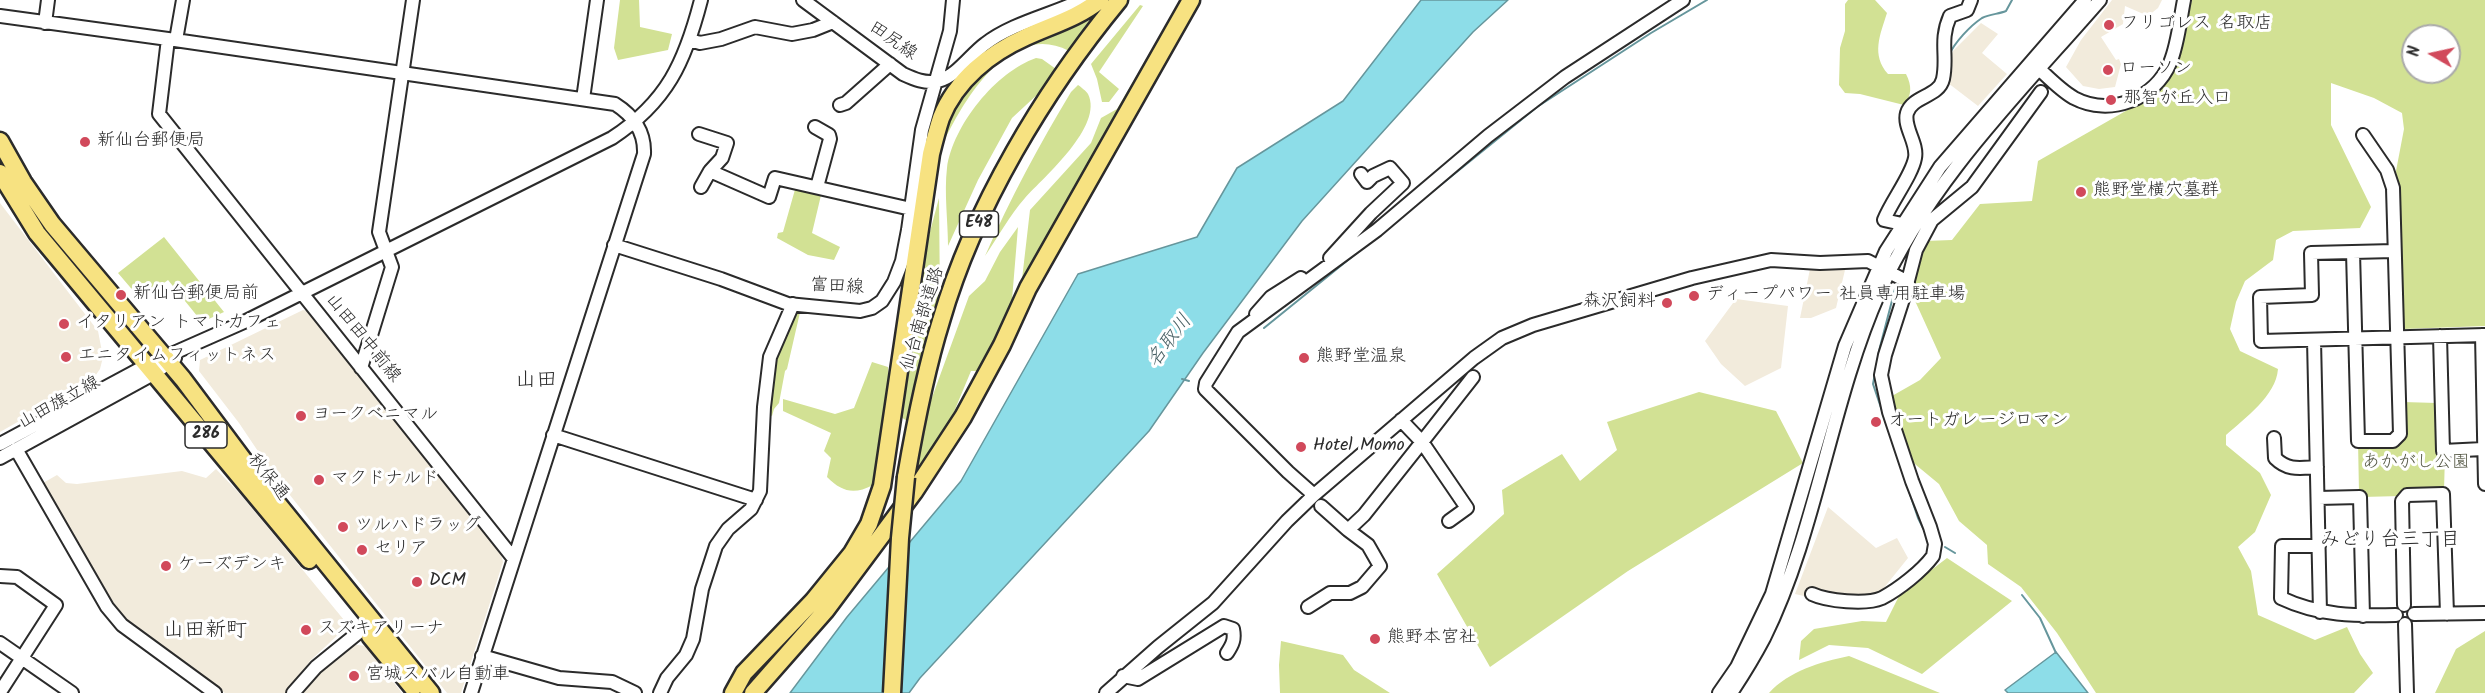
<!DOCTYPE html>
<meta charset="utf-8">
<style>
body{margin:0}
#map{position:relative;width:2485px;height:693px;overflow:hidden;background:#fff;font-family:Kalam,sans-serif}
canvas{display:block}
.north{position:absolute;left:2401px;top:24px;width:60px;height:60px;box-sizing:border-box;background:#fff;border:2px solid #aaa;border-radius:50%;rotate:279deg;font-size:16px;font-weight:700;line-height:24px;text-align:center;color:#2b2b2b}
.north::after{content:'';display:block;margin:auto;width:21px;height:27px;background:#d1495b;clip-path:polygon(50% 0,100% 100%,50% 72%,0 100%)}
</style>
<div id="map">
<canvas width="2485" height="693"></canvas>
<div class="north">N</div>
</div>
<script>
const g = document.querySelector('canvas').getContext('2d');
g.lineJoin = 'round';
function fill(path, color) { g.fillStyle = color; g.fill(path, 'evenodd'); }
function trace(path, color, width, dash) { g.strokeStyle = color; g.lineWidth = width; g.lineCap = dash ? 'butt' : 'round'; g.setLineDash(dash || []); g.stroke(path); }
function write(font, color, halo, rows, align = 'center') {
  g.font = font + ' Kalam,"Klee One",sans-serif'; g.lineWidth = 6; g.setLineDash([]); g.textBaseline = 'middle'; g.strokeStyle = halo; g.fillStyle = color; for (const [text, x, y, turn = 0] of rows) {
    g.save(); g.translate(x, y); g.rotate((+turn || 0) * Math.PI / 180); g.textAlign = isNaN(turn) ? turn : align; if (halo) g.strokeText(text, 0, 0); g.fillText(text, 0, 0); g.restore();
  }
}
fill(new Path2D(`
 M2112 0H2162L2158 8 2148 16 2125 6 2123 24 2101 37 2116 60 2119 59 2121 64 2115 87 2099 89 2083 86 2066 67 2081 40Z
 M1981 23 1998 34 1982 53 2007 74 1978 106 1948 83 1950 58 1953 51Z
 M0 203 98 331 103 357 100 369 93 379 0 432Z
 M1810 269 1845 270 1836 308 1811 318H1800Z
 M1736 299 1788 306 1781 368 1745 386 1721 364 1705 341Z
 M303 310 307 311 501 554 503 562 461 693H447L274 475 239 423 199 371 200 360Z
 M216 469 241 495 344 620 341 632 311 660 285 693H225L134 628 116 609 102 590 43 483 57 475 66 483 77 484 182 471 206 478Z
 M1828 507 1876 548 1897 538 1908 558 1879 594 1831 602 1795 594Z
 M350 644 366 646 402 693H297Z`), '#f2ebdc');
fill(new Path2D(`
 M620 0H639L640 27 672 34 668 50 618 60 614 48Z
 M1181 0H1186L1021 288 1030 210 1091 143 1101 118 1117 109Z
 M1848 0H1875L1887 13C1880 35 1871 55 1888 74H1906C1912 86 1912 95 1904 105L1860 94 1845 93 1839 85 1840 48 1845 31V4Z
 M2192 0H2485V326L2403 329 2401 224 2396 171 2404 129 2402 113 2374 98 2331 83V125L2371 207 2360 228 2293 231 2276 240 2273 260 2245 281 2236 302 2230 329 2240 351 2278 369C2276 396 2245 418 2226 435V445L2260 473 2271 495 2255 532 2238 547 2251 571 2258 615 2315 640 2347 627 2360 654 2373 673 2354 693H2096L2057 633 2021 587 1988 564 1987 545 1959 521 1939 484 1910 460 1892 414V396L1920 380 1941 358 1911 292 1925 241 1952 240 1980 204 2032 201 2038 161 2159 92 2174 69ZM2413 36H2449V72H2413Z
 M1140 5 1143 6 1099 72 1119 89 1109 102H1102L1097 79 1091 64Z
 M1097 13 1098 14 1069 51C1008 19 960 106 940 150L946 124 957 100 971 81 1014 48 1088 21Z
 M1036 58 1042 59 1056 69 1039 93 1012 118 978 180 948 246C948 221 944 193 947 168 953 125 996 72 1036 58Z
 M1078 85C1081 87 1086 91 1088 94 1104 126 1044 177 1025 198 1010 215 998 237 985 256 1010 199 1039 145 1071 92Z
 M796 186 822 191 812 233 840 247 834 260 808 255 777 238 778 233 783 232Z
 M939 198 940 304 914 389 907 421 901 417 924 254Z
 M1018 227 1011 312 981 371H971L951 419 915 481 926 414 969 296 985 281 1000 252Z
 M164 237 224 312 202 322 168 280 141 300 118 273Z
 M801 308 787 369 785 371 779 403 774 409 772 416 767 413 773 356 796 310Z
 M872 362 888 367 890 391 873 485C854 495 842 492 827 477L831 458 824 451 831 433 783 411V399L835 414 854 408Z
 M1699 392 1776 411 1803 463 1628 571 1490 667 1437 574 1504 514 1502 490 1562 454 1580 481 1617 450 1607 422Z
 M2403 402 2437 403 2445 454 2444 491 2401 496 2362 497 2359 493 2358 441 2396 444Z
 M1947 558 2012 601 1922 674 1868 648 1829 645 1799 660 1801 641 1814 629 1862 621 1886 622 1900 594Z
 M2485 631V693H2435L2456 649Z
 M1281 641 1343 655 1354 670 1390 693H1280L1279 665Z
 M1849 656 1940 693H1769C1789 671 1820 662 1849 656Z`), '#d2e194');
const water = new Path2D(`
 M1421 0H1508L1473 32 1302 221 1203 353 1149 431 920 678 909 693H790L847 617 961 481 1078 274 1197 237 1237 168 1343 101Z
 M2056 652 2088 693H2008L2005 690Z`);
fill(water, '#8ddde8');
trace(water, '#66969c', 1.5);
trace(new Path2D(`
 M1949 55C1955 42 1970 26 1982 18 1990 14 1999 14 2006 11L2012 0
 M1406 213 1537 107 1651 33 1707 0
 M1895 289 1880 347 1873 384 1918 518 1927 536
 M1264 328 1369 243
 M1182 379 1189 381
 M1945 547 1955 553
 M2022 595 2040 618 2056 653`), '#66969c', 2);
const minor = new Path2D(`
 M803 0 903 74C914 79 925 84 938 81 957 76 970 55 985 44 1012 23 1051 15 1082 0
 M0 16 168 39 159 114 514 559
 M45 23 48 0
 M168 39 615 104C634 116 645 132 644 154L471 693
 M176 40 183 0
 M690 40 700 43 721 39 755 27 792 34 813 30 833 22
 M2036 66C2048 77 2060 90 2074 98 2110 117 2155 99 2170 63 2178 44 2180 20 2184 0
 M583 99 597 0
 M840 105 846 103 890 64
 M815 127 829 135 830 139 817 187
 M699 134 727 143 722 158 710 171 769 197 775 178 911 209
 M701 187 710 171
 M1902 224 1884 220C1891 202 1912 175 1915 158 1918 143 1903 127 1907 113 1912 96 1939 97 1943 79 1948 56 1939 41 1950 16L1967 10 1971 0
 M614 245 721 279 788 304 860 311 872 308 882 301 894 282 902 261 908 230 922 130 950 31 953 0
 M2394 251 2311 253 2312 295 2260 297 2261 341 2485 335
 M2353 252 2358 441H2393L2400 434 2393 188 2387 170 2363 135
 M1330 258 1371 213 1403 183 1390 168 1373 176 1367 182 1361 174
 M1256 314 1271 297 1301 278
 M2482 335 2485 484
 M2440 336 2443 451 2483 449
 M2314 340 2320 612
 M361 368 392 267 379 232 413 0
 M1401 420 1422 442 1473 377
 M553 435 756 500
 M2274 438 2275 458C2288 471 2300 468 2317 467
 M0 444 149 364 244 322 612 138C667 102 685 62 701 0
 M16 449 107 607 122 625 215 693
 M0 458 155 373 175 358
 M1314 495 1288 472 1205 389 1206 383 1238 332 1377 230 1488 136 1565 77 1683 0
 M2318 498 2360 497 2363 616
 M1321 506 1348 530 1364 515 1422 442 1467 508 1449 521
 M2319 546H2282L2281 598C2319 616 2355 616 2396 615
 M0 576 17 577 56 605 0 692
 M1812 594C1827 601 1866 605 1882 598 1899 589 1922 571 1933 556L1935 544 1930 527 1912 481 1889 412 1881 375 1885 355 1904 296 1916 250 1932 220 1972 187 2041 92
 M2404 605 2402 501 2407 495 2443 494 2447 614
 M1308 607 1330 593H1350L1362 587 1380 566 1368 545 1348 530
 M2414 614 2485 613
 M2405 624 2407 693
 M0 643 72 693
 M482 656 559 678 612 682 635 693
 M1123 676 1138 679 1224 626 1233 629C1235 639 1233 644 1227 653
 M293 693 316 667 364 628
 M660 693 667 678 686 655 693 639 702 589 716 546 728 529 751 509 760 491 764 407 770 357 793 304
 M1106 693 1158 647 1213 603 1287 521 1314 495 1474 358 1502 338 1533 325 1692 278 1771 260 1820 263 1868 261 1908 282
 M1719 693 1737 667 1772 594 1845 346 1886 251 1940 167 2085 0
 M1731 693C1743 675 1754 657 1764 638 1817 531 1830 404 1879 293 1929 181 2020 92 2100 0`);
const highway = new Path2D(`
 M0 141 23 182 52 224 183 379 257 478 431 693
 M0 173 37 233 309 560
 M906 477C915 425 925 372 941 321 974 207 1044 91 1119 0
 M370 636 413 688
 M733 693 744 673 813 601 852 553 869 524 882 486 931 154C934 142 937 130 941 118 956 80 990 53 1026 37 1052 25 1078 18 1100 0
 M753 693 826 610 914 492 963 417 1002 345 1028 288 1191 0`);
trace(minor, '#2b2b2b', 16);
trace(highway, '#2b2b2b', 21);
trace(minor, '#fff', 12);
trace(highway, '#f7e281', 16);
const highwayBridge = new Path2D(`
 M892 693 900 538 906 477`);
trace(highwayBridge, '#2b2b2b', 21, []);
trace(highwayBridge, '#f7e281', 16);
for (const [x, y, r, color] of [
 [2109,25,6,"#d1495b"],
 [2108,70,6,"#d1495b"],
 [2111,100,6,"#d1495b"],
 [85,142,6,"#d1495b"],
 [2081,192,6,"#d1495b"],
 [121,295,6,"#d1495b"],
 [1694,296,6,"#d1495b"],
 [1667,303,6,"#d1495b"],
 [64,324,6,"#d1495b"],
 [66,357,6,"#d1495b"],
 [1304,358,6,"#d1495b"],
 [301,416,6,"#d1495b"],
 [1876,422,6,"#d1495b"],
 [1301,447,6,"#d1495b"],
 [319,480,6,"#d1495b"],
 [343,527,6,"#d1495b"],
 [362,550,6,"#d1495b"],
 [166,566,6,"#d1495b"],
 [417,582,6,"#d1495b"],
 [306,630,6,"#d1495b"],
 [1375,639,6,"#d1495b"],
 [354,676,6,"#d1495b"]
]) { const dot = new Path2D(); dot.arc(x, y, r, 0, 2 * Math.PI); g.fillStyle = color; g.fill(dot); trace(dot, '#fff', 2); }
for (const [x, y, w] of [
 [979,224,39],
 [206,435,42]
]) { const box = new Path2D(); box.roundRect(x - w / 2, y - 13, w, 26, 4.5); g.fillStyle = '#fff'; g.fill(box); trace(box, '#2b2b2b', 1.5); }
write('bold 16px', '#2b2b2b', null, [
 ["E48",979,224],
 ["286",206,435]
]);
write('18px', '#2b2b2b', '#fff', [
 ["フリゴレス 名取店",2121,25],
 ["ローソン",2120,70],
 ["那智が丘入口",2123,100],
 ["新仙台郵便局",97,142],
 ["熊野堂横穴墓群",2093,192],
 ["新仙台郵便局前",133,295],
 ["ディープパワー 社員専用駐車場",1706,296],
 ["森沢飼料",1655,303,"right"],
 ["イタリアン トマトカフェ",76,324],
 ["エニタイムフィットネス",78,357],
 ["熊野堂温泉",1316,358],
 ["ヨークベニマル",313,416],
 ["オートガレージロマン",1888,422],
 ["Hotel Momo",1313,447],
 ["マクドナルド",331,480],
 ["ツルハドラッグ",355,527],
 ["セリア",374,550],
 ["ケーズデンキ",178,566],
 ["DCM",429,582],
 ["スズキアリーナ",318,630],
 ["熊野本宮社",1387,639],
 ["宮城スバル自動車",366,676]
], 'left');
write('18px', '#2b2b2b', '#fff', [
 ["田尻線",892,42,35],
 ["富田線",837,288,3],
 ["仙台南部道路",924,319,-73],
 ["山田田中前線",362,339,51],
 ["山田旗立線",60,404,-29],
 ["秋保通",267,478,51]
]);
write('18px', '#555845', '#fff', [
 ["あかがし公園",2416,464]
]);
write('italic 20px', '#486064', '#fff', [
 ["名取川",1171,342,-53]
]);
write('20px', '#2b2b2b', '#fff', [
 ["みどり台三丁目",2390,542]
]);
write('21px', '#2b2b2b', '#fff', [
 ["山田",536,382],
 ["山田新町",205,632]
]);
</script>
